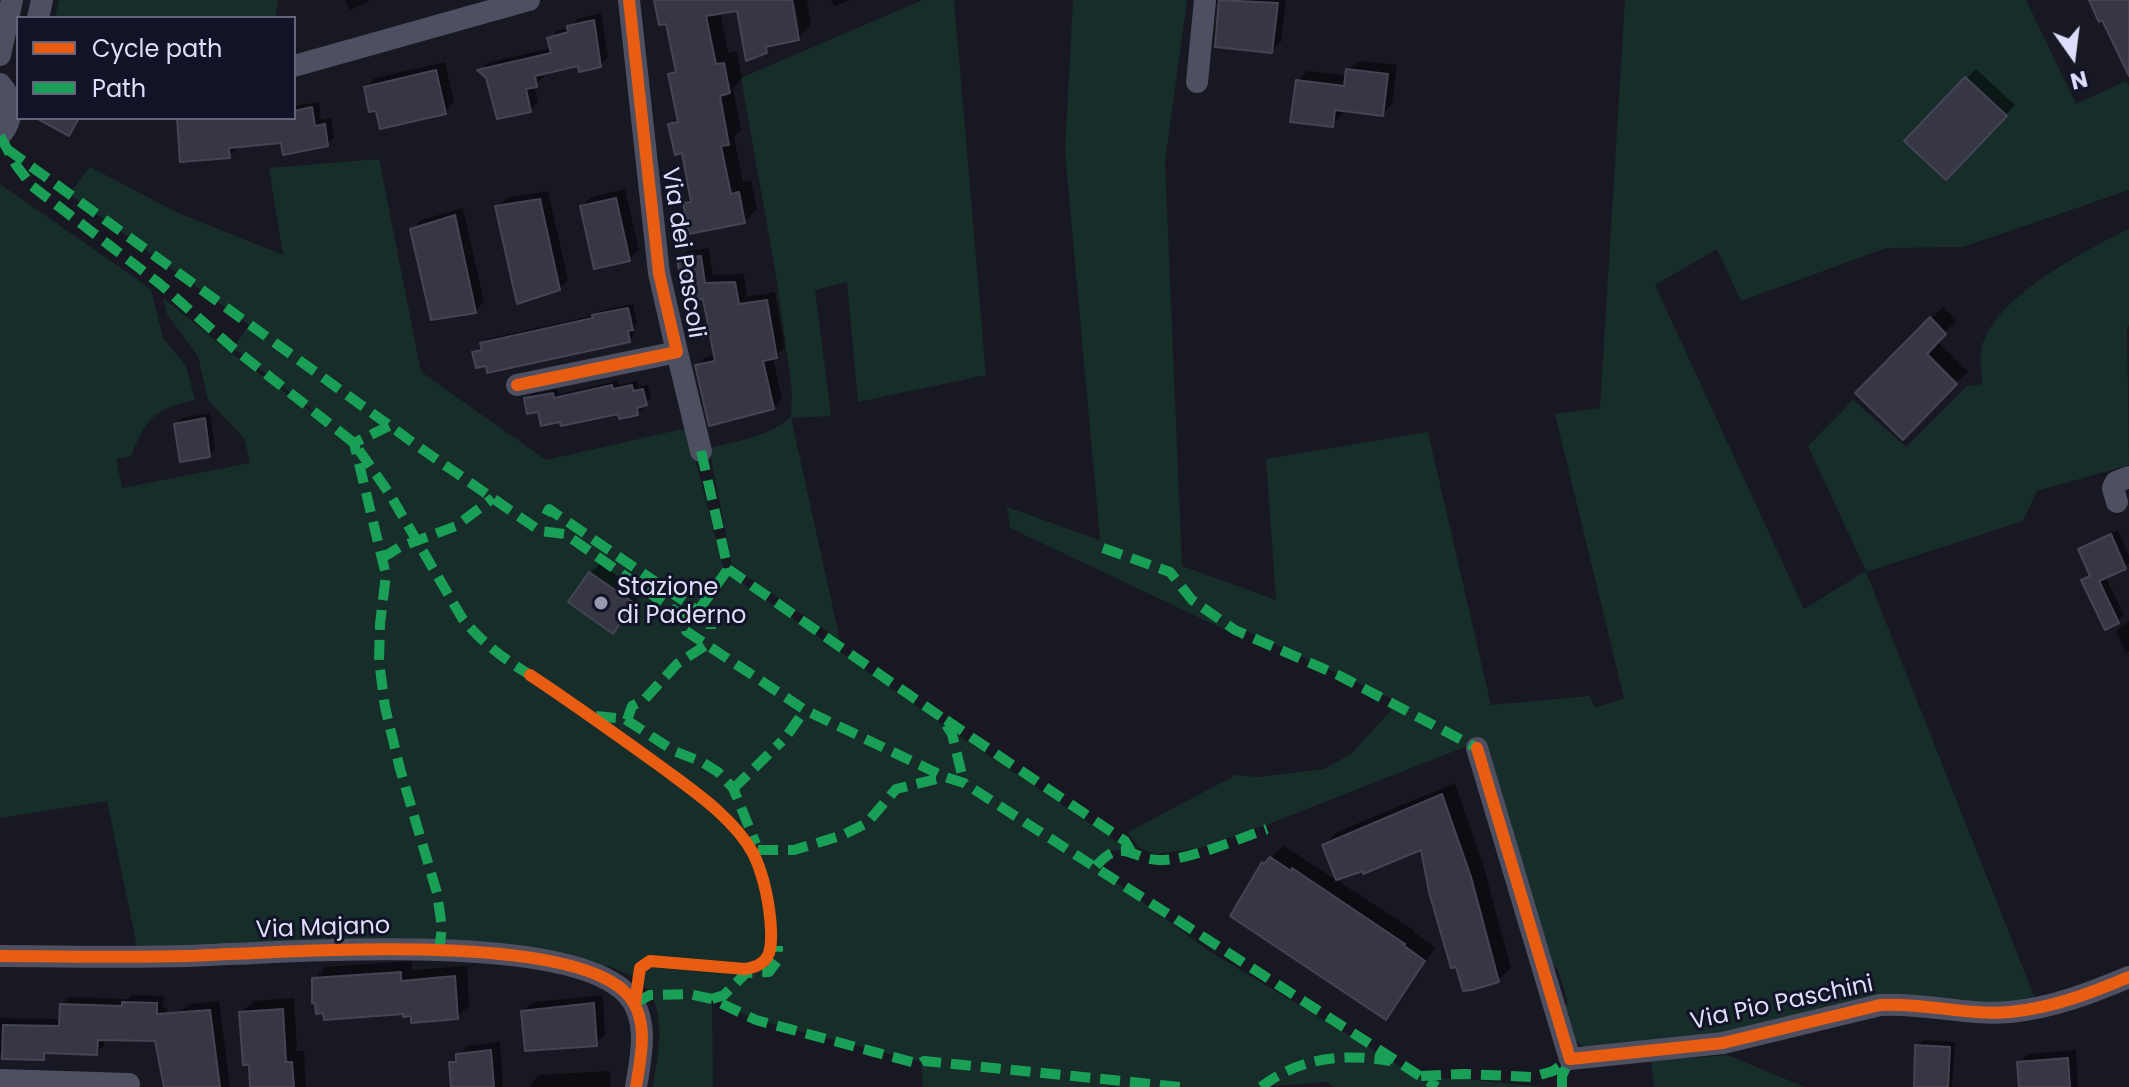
<!DOCTYPE html>
<style>
body{margin:0}
#map{position:relative;width:2129px;height:1087px;overflow:hidden;background:#181822;font-family:Poppins,sans-serif}
canvas{display:block}
.legend{position:absolute;left:16px;top:16px;width:280px;height:104px;box-sizing:border-box;background:#131327;border:2px solid #64647c;margin:0;padding:10px 14px;list-style:none;font-size:24px;color:#dddefb}
.legend li{display:flex;align-items:center;gap:16px;height:40px}
.legend b{width:40px;border:2px solid #64647c}
.north{position:absolute;left:2033px;top:16px;width:80px;height:80px;-webkit-text-stroke:6px #131327;paint-order:stroke;rotate:166deg;font-size:22px;font-weight:700;line-height:32px;text-align:center;color:#dddefb}
.north::after{content:'';display:block;margin:auto;width:28px;height:36px;background:#dddefb;clip-path:polygon(50% 0,100% 100%,50% 72%,0 100%)}
</style>
<div id="map">
<canvas width="2129" height="1087"></canvas>
<ul class="legend">
<li><b style="height:10px;background:#e95d12"></b>Cycle path</li>
<li><b style="height:10px;background:#1a9f57"></b>Path</li>
</ul>
<div class="north">N</div>
</div>
<script>
const g = document.querySelector('canvas').getContext('2d');
g.lineJoin = 'round';
function fill(path, color) { g.fillStyle = color; g.fill(path, 'evenodd'); }
function trace(path, color, width, dash) { g.strokeStyle = color; g.lineWidth = width; g.lineCap = dash ? 'butt' : 'round'; g.setLineDash(dash || []); g.stroke(path); }
function write(font, color, halo, rows, align = 'center') {
  g.font = font + ' Poppins,sans-serif'; g.lineWidth = 6; g.setLineDash([]); g.textBaseline = 'middle'; g.strokeStyle = halo; g.fillStyle = color; for (const [text, x, y, turn = 0] of rows) {
    g.save(); g.translate(x, y); g.rotate((+turn || 0) * Math.PI / 180); g.textAlign = isNaN(turn) ? turn : align; if (halo) g.strokeText(text, 0, 0); g.fillText(text, 0, 0); g.restore();
  }
}
fill(new Path2D(`
 M59 0H278L275 18H55Z
 M923 0H954L986 375 858 402 847 282 815 290 831 416 791 418 840 640 732 566 709 448C738 441 768 437 791 417L792 391 777 281 741 78Z
 M1073 0H1187L1165 162 1182 566 1276 600 1266 459 1428 432 1491 705 1590 696 1595 708 1624 698 1555 414 1600 408 1625 0H2026L2076 104 2126 81 2129 86V190L1963 247 1886 248 1741 301 1717 249 1655 285 1804 609 1866 571 1808 446 1853 400 1906 447 1966 387 1982 384C1982 374 1980 363 1981 353 1987 300 2086 250 2129 229V325L2127 327 2129 465 2037 491 2023 521 1866 572 2036 1001 2007 1006 1938 1000 1721 1036 1593 1050C1572 1043 1568 1032 1560 1011L1568 1003 1558 970 1546 956 1475 743 1266 825 1196 849 1154 854 1138 847 1128 832 1236 775 1258 777 1324 769 1351 754 1394 707 1392 699 1238 627 1234 634 1010 528 1007 507 1100 540 1065 151Z
 M379 159 421 372 546 460 687 428 724 570 933 718 1128 849 1105 852 1094 866 1209 951 1420 1078 1466 1079 1543 1087H1335L1326 1082 1261 1087H923L921 1062 756 1020 712 999 713 1087H653C664 1025 670 976 592 963L139 956 107 801 0 818V184L151 289 163 338 186 366 195 400C156 408 146 418 131 456L116 459 122 488 250 463 244 438 208 400 198 356 167 314 163 298 230 352 344 435 233 348 249 325 69 194 90 167 178 213 283 255 269 168Z
 M1727 1055 1805 1087H1654L1651 1061Z`), '#172d2a');
fill(new Path2D(`
 M345 0H371L350 10Z
 M657 0H790L796 32H800L794 0H807L811 25 798 38 774 44 766 52 738 9 720 12 728 53 737 51 742 79 733 88 741 130 734 137 743 182 751 180 757 209 744 222 685 204 692 197 683 151 671 125 679 116 670 75 677 68 668 22Z
 M831 0H851L834 6Z
 M1220 0H1286L1281 42 1271 51 1217 45Z
 M601 13 608 57 600 65 579 63 543 72 544 77 534 85 538 102 530 110 480 70 487 63 551 48 549 39 557 31 569 28 577 19Z
 M1358 61 1397 65 1392 104 1383 114 1343 109 1342 115 1332 124 1298 81 1307 71 1348 76V70Z
 M445 62 454 102 445 112 366 87 375 78Z
 M1976 69 2015 105 1946 177 1907 141Z
 M319 102 321 120 331 118 334 137 327 144 283 141 236 146V149L229 156 179 118H294V106Z
 M625 189 639 250 629 259 582 206 591 197Z
 M548 191 568 280 559 289 497 207 506 198Z
 M463 208 484 302 475 311 412 229 421 220Z
 M709 248 713 275 744 274 747 297 775 292 785 348 773 357 782 399 773 408 697 366 706 357 716 355 705 297 679 260 688 251Z
 M633 304 637 323 633 328 634 335 629 340 487 364 474 353 483 347 482 344 487 339 596 315 600 311Z
 M1943 307 1957 320 1937 341 1968 371 1903 437 1858 393Z
 M617 381 618 385 637 381 638 387 648 385 651 398 642 404 643 408 637 413 619 411 561 420 526 399 531 394 557 389 559 394Z
 M210 413 215 449 209 455 176 424 182 418Z
 M2118 530 2129 556V563L2105 576 2124 615 2118 621 2084 581 2090 575 2081 550 2087 544Z
 M600 564 642 593 613 631 590 573Z
 M2129 621V651L2126 653 2116 631Z
 M1455 783 1483 864 1511 968 1498 980 1423 847 1324 845 1337 832Z
 M1284 846 1415 931 1414 932 1435 948 1397 1006 1385 1018 1263 864Z
 M412 961V970L467 966 469 1006 457 1017 413 1013 314 979 326 967Z
 M131 995 164 996 163 1008 167 1007V1032L104 1038V1045L97 1053 50 1051 43 1058 0 1054V1018L61 1019 62 1004 69 997 128 999Z
 M603 995 605 1034 596 1044 523 1011 533 1002Z
 M294 998 297 1051H304L306 1087H252L241 1013 253 1001Z
 M219 1001 230 1087H188L179 1013 189 1004Z
 M1923 1040 1955 1042 1952 1087H1917V1046Z
 M500 1042 503 1087H453L451 1063 467 1046Z
 M2076 1050 2078 1087H2021L2019 1062 2028 1054Z
 M610 1071 611 1087H529L538 1075Z`), '#0007');
const building = new Path2D(`
 M654 0H792L799 40 766 47 767 53 746 61 737 11 706 16 716 64 724 63 730 93 720 96 729 145 721 146 731 194 739 192 745 223 689 234 683 203 691 202 682 153 675 155 668 124 678 122 668 74 676 72 666 24 659 25Z
 M1219 0 1278 3 1272 53 1215 47Z
 M2089 0H2129V76L2102 20 2099 22Z
 M594 20 601 67 579 72 578 66 535 76 537 87 526 89 531 112 497 119 486 78 477 70 551 53 547 38 568 32 567 26Z
 M1346 69 1388 74 1383 116 1335 110 1333 127 1290 122 1296 80 1344 86Z
 M436 70 446 114 380 129 376 111 369 112 364 87Z
 M1965 77 2007 116 1946 180 1904 141Z
 M312 107 315 126 325 124 328 146 283 155 281 143 229 148 230 158 180 162 177 118H294V111Z
 M36 118H79L69 136Z
 M616 198 630 261 594 269 580 206Z
 M540 199 560 290 517 304 495 206Z
 M455 215 476 313 431 320 410 229Z
 M701 256 705 283 735 282 739 304 767 300 777 358 763 361 774 409 709 426 695 365 715 361 703 299 684 302 677 259Z
 M628 308 633 330 628 331 630 342 487 373 486 366 476 368 472 352 482 350 480 343 593 318 592 315Z
 M1930 317 1946 334 1927 354 1957 384 1903 440 1855 393Z
 M612 385 613 389 632 385 633 391 643 389 647 405 637 408 638 415 619 419 618 414 561 426 560 422 541 426 538 412 527 414 524 398 553 393 554 398Z
 M205 418 210 457 180 462 174 424Z
 M2111 534 2126 569 2099 581 2119 623 2105 630 2081 580 2090 576 2078 549Z
 M589 572 634 603 613 634 568 602Z
 M1442 794 1471 877 1499 982 1472 990 1463 991 1456 967 1451 968 1429 892 1421 850 1363 874V871L1336 880 1322 845Z
 M1270 857 1291 871 1292 868 1405 944 1403 945 1425 961 1386 1020 1230 916 1262 862 1264 864Z
 M401 972V981L455 976 458 1019 411 1023V1016L403 1017V1014L324 1020 323 1013 316 1014 315 1003H312V978Z
 M122 1002 157 1003V1014L210 1010 220 1087H164L155 1041 98 1040 97 1055 44 1053V1060L2 1059 3 1025 59 1026 60 1004 122 1006Z
 M594 1003 597 1046 525 1051 521 1011Z
 M283 1009 286 1062H292L294 1087H250L249 1065H243L239 1012Z
 M1915 1045 1950 1047 1948 1087H1914Z
 M491 1050 494 1087H451L449 1062H456V1054Z
 M2068 1058 2070 1087H2019L2017 1062Z`);
fill(building, '#363743');
trace(building, '#454454', 2);
trace(new Path2D(`
 M38 18 42 0
 M0 55 12 0
 M294 66 529 0
 M1197 82 1205 0
 M0 84C15 100 14 119 0 136
 M677 352 701 451
 M517 385 677 352 659 273 629 0
 M2117 502 2113 488 2116 482 2129 477
 M1477 748 1570 1059 1723 1043 1880 1005C1923 1002 1967 1016 2010 1012 2052 1008 2091 993 2129 977
 M0 956C62 956 125 958 188 956 277 953 566 929 627 994 650 1019 641 1057 636 1087
 M0 1080 129 1084`), '#4e4f61', 22);
trace(new Path2D(`
 M0 136 16 165 32 186 160 284 233 348 354 443 389 493 462 618C481 642 504 659 530 675
 M7 149 426 452 540 531 565 534 684 617 686 631 805 710 945 777 964 783 1437 1087
 M389 426 354 443 386 575 380 624 379 661 385 707 400 769 437 893 442 928 439 950
 M701 451 728 569 941 717 952 734 964 783
 M546 515 549 509 698 611 711 621V629
 M1103 548 1170 572 1192 600 1235 630 1340 676 1477 748
 M382 558 400 547 456 526 493 498
 M698 611 728 569
 M596 716 625 719 674 751 702 762 718 772 733 788 756 844
 M627 720 632 706 645 699 677 664 706 645V637
 M946 720 1125 841 1131 851
 M788 734 805 710
 M733 789 782 741
 M758 850H794L843 835 867 823 896 789 945 777
 M1096 866C1123 836 1130 859 1158 860 1188 861 1238 839 1267 829
 M712 999 724 995 746 973 769 972 778 960V946
 M635 1003 650 995 689 994 712 999 756 1020 919 1064 924 1061 1181 1087
 M1421 1076 1464 1074 1533 1077 1553 1071 1570 1059
 M1261 1087C1300 1057 1344 1053 1391 1061
 M1562 1087V1076L1570 1059`), '#1a9f57', 10, [20, 10]);
trace(new Path2D(`
 M517 385 677 352 659 273 629 0
 M530 675C574 704 617 735 660 766 692 790 733 817 753 853 764 875 770 906 771 930 772 953 769 965 745 969L650 961 640 968 635 1003
 M1477 748 1570 1059 1723 1043 1880 1005C1923 1002 1967 1016 2010 1012 2052 1008 2091 993 2129 977
 M0 956C62 956 125 958 188 956 277 953 566 929 627 994 650 1019 641 1057 636 1087`), '#e95d12', 12);
for (const [x, y, r, color] of [
 [601,603,8,"#9899af"]
]) { const dot = new Path2D(); dot.arc(x, y, r, 0, 2 * Math.PI); g.fillStyle = color; g.fill(dot); trace(dot, '#131327', 3); }
write('24px', '#dddefb', '#131327', [
 ["Via dei Pascoli",682,253,81],
 ["Via Majano",323,929,-2],
 ["Via Pio Paschini",1782,1004,-12]
]);
write('24px', '#dddefb', '#131327', [
 ["Stazione",617,589],
 ["di Paderno",617,617]
], 'left');
</script>
